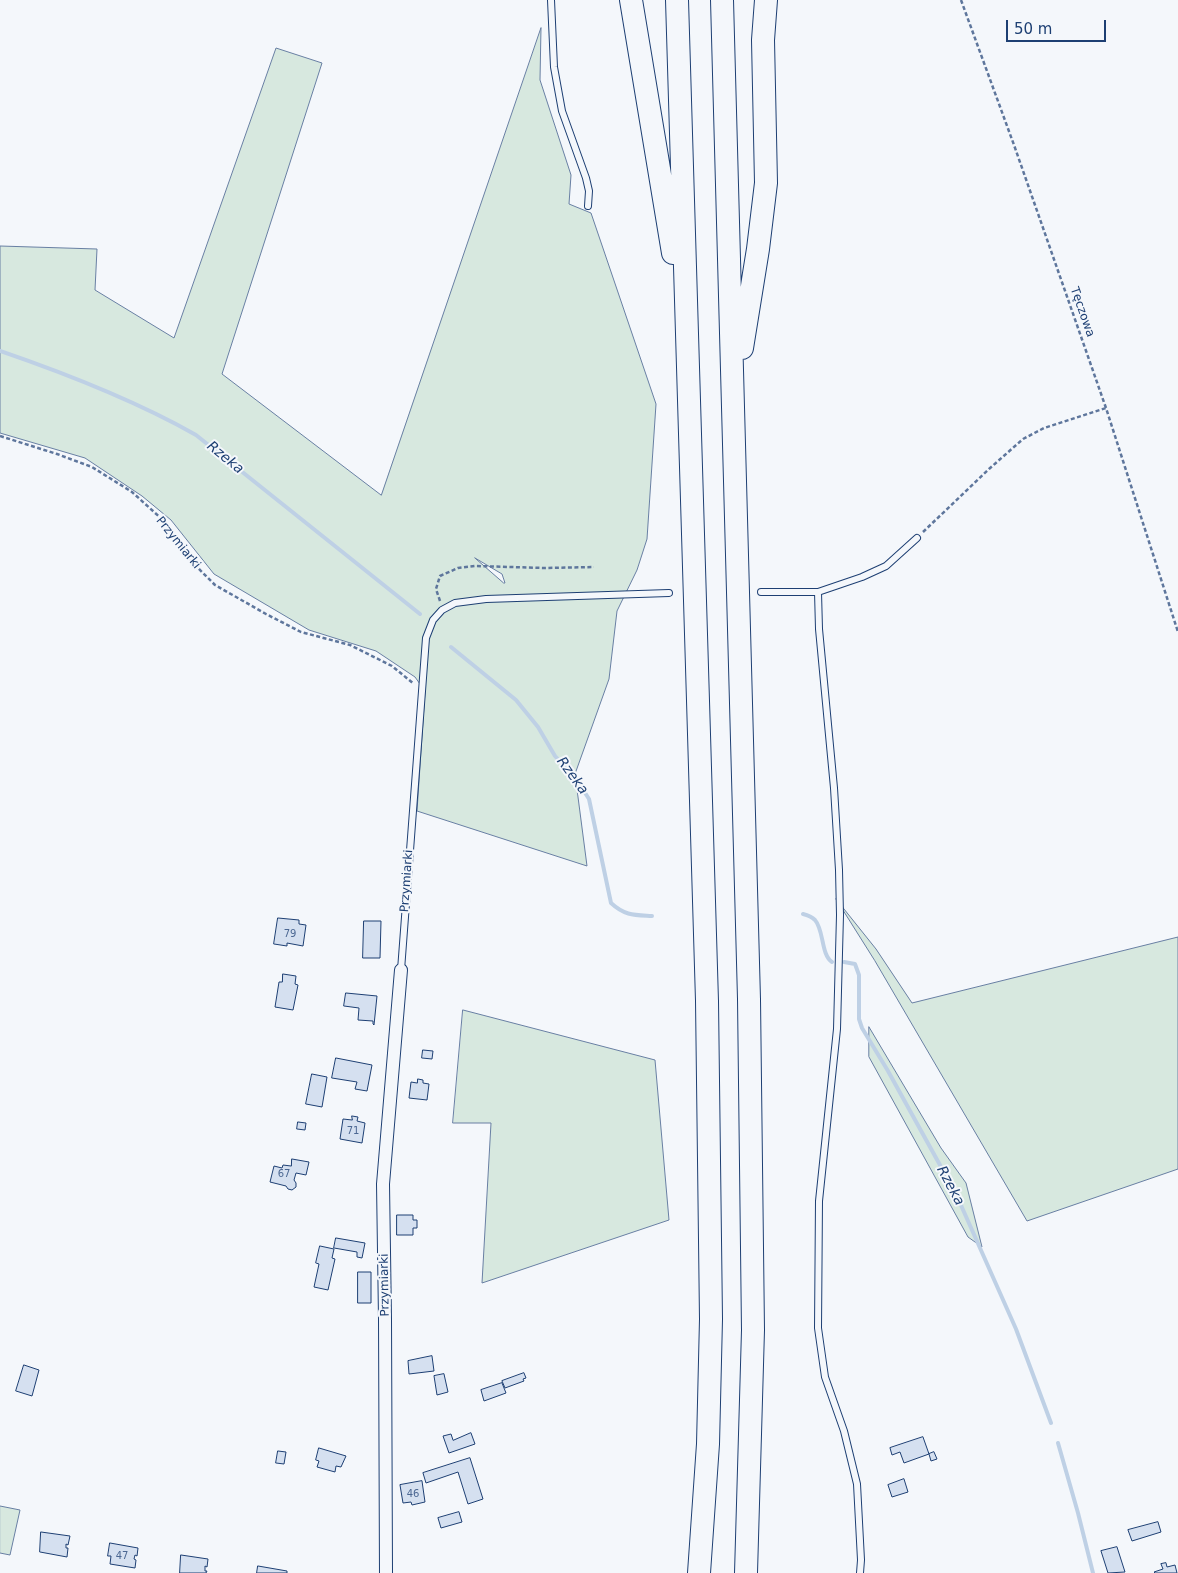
<!DOCTYPE html>
<meta charset="utf-8">
<style>
body{margin:0}
#map{position:relative;width:1178px;height:1573px;overflow:hidden;background:#f4f7fb;font-family:"DejaVu Sans",sans-serif}
canvas{display:block}
.scale{position:absolute;left:1006px;top:20px;width:100px;height:22px;box-sizing:border-box;border:2px solid #1d3f73;border-top:0;padding-left:6px;font-size:15px;line-height:18px;white-space:nowrap;color:#1d3f73;-webkit-text-stroke:4px #f4f7fb;paint-order:stroke}
</style>
<div id="map">
<canvas width="1178" height="1573"></canvas>
<div class="scale">50 m</div>
</div>
<script>
const g = document.querySelector('canvas').getContext('2d');
g.lineJoin = 'round';
function fill(path, color) { g.fillStyle = color; g.fill(path, 'evenodd'); }
function trace(path, color, width, dash) { g.strokeStyle = color; g.lineWidth = width; g.lineCap = dash ? 'butt' : 'round'; g.setLineDash(dash || []); g.stroke(path); }
function write(font, color, halo, rows, align = 'center') {
  g.font = font + ' "DejaVu Sans",sans-serif'; g.lineWidth = 4; g.setLineDash([]); g.textBaseline = 'middle'; g.strokeStyle = halo; g.fillStyle = color; for (const [text, x, y, turn = 0] of rows) {
    g.save(); g.translate(x, y); g.rotate((+turn || 0) * Math.PI / 180); g.textAlign = isNaN(turn) ? turn : align; if (halo) g.strokeText(text, 0, 0); g.fillText(text, 0, 0); g.restore();
  }
}
const green = new Path2D(`
 M541 28 540 80 571 175 569 204 591 213 656 404 647 539 637 570 617 611 609 679 575 774 587 866 417 811 425 691 415 677 376 651 309 630 214 574 171 520 142 496 85 458 0 433V246L97 249 95 290 174 338 276 48 322 63 222 374 381 495ZM475 558 502 574 505 583H504Z
 M836 899 876 949 912 1003 1178 937V1169L1027 1221 875 961Z
 M463 1010 655 1060 669 1220 482 1283 491 1123H453Z
 M869 1027 941 1148 966 1183 982 1247 968 1237 869 1057Z
 M0 1506 20 1510 10 1555 0 1553Z`);
fill(green, '#d7e8df');
trace(green, '#687fa3', 1);
trace(new Path2D(`
 M0 351C67 374 134 400 196 435L420 614
 M451 647 516 700 538 727 555 756 578 782 589 799 611 903C625 916 635 915 652 916
 M803 914C807 915 812 917 815 920 824 930 821 955 832 962
 M844 962 855 964 859 975V1019L862 1028 888 1071 956 1194 1016 1329 1051 1423
 M1058 1443 1078 1513 1093 1573`), '#bed0e5', 4);
const building = new Path2D(`
 M278 918 299 920V924L306 925 303 946 287 943V946L274 944Z
 M364 921H381L380 958H363Z
 M283 974 296 976 295 984 298 985 293 1010 275 1007 279 982H282Z
 M346 993 377 996 374 1025 373 1024V1021L358 1020 359 1008 344 1006Z
 M423 1050 433 1051 432 1059 422 1058Z
 M336 1058 372 1065 367 1091 355 1089 357 1082 332 1078Z
 M312 1074 327 1077 322 1107 306 1104Z
 M418 1079 423 1080V1083L429 1084 427 1100 409 1098 411 1082 417 1083Z
 M352 1116 358 1117 357 1121 365 1123 362 1143 340 1139 343 1119 352 1120Z
 M298 1122 306 1123 305 1130 297 1129Z
 M292 1159 309 1162 306 1175 296 1173 294 1180 296 1183V1187L292 1190 288 1189 286 1186 270 1182 274 1166 282 1168 283 1165 291 1166Z
 M397 1215H413V1220H417V1228H413V1235H397Z
 M336 1238 365 1243 362 1258 357 1257V1252L334 1248Z
 M320 1246 334 1249 332 1258 335 1259 328 1290 314 1287 319 1264 316 1263Z
 M358 1272H371V1303H358Z
 M432 1356 434 1371 409 1374 408 1361Z
 M24 1365 39 1370 32 1396 16 1391Z
 M524 1373 526 1378 523 1379 524 1381 505 1388 502 1381Z
 M444 1374 448 1392 437 1395 434 1376Z
 M502 1383 506 1393 484 1401 481 1390Z
 M471 1433 475 1444 449 1453 443 1436 451 1434 453 1440Z
 M923 1437 929 1454 904 1463 900 1452 892 1455 890 1448Z
 M319 1448 346 1456 341 1467 336 1466 335 1472 317 1467 319 1461 316 1460Z
 M278 1451 286 1452 284 1464 276 1463Z
 M934 1452 937 1459 931 1461 929 1454Z
 M470 1458 483 1499 468 1504 458 1472 426 1483 423 1473Z
 M904 1479 908 1492 892 1497 888 1485Z
 M422 1481 425 1502 412 1505 411 1502 403 1503 400 1485Z
 M459 1512 462 1522 441 1528 438 1518Z
 M1158 1522 1161 1532 1132 1541 1128 1530Z
 M41 1532 70 1536 68 1545 66 1544V1548H68L67 1557 40 1552Z
 M110 1543 138 1548 137 1556 135 1555 134 1559 136 1560 135 1568 110 1564 111 1556H108Z
 M1117 1547 1125 1572 1108 1573 1101 1551Z
 M181 1555 208 1559 207 1567 205 1566V1571H207L206 1573H180Z
 M1166 1563 1167 1567 1175 1565 1177 1573H1155L1154 1572 1163 1569 1161 1564Z
 M258 1566 287 1571V1573H257Z`);
fill(building, '#d5e0f0');
trace(building, '#1d3f73', 1);
const lane = new Path2D(`
 M551 0 554 67 562 111 586 178 589 191 588 206
 M761 592H818L862 577 886 566 917 538
 M818 592 819 629 834 788 839 870 840 915 837 1029 819 1201 818 1328 825 1377 844 1431 857 1484 861 1560 860 1573
 M401 970 426 638 433 620 442 610 455 603 486 599 669 593`);
const street = new Path2D(`
 M386 1573 385 1319 383 1184 401 970`);
const highway = new Path2D(`
 M631 0 673 253
 M677 0 707 1001 711 1319 708 1444 699 1573
 M722 0 749 999 753 1330 746 1573
 M742 348 758 249 766 183 763 40 766 0`);
trace(lane, '#1d3f73', 8);
trace(street, '#1d3f73', 14);
trace(highway, '#1d3f73', 24);
trace(new Path2D(`
 M961 0 1014 145 1106 408 1178 632
 M0 436 57 454 92 467 132 492 164 521 190 560 215 585 266 614 301 632 350 645 392 666 414 684
 M923 532 989 469 1023 439 1044 428 1106 408
 M440 601 436 589 440 576 458 568 475 566 545 568 594 567`), '#5e769c', 2.5, [4, 2.5]);
trace(lane, '#f4f7fb', 6);
trace(street, '#f4f7fb', 12);
trace(highway, '#f4f7fb', 22);
write('10px', '#4b6792', null, [
 ["79",290,934],
 ["71",353,1131],
 ["67",284,1174],
 ["46",413,1494],
 ["47",122,1556]
]);
write('12px', '#1d3f73', '#f4f7fb', [
 ["Tęczowa",1082,312,71],
 ["Przymiarki",178,543,51],
 ["Przymiarki",407,881,-86],
 ["Przymiarki",385,1285,-91]
]);
write('italic 14px', '#1d3f73', '#f4f7fb', [
 ["Rzeka",225,458,39],
 ["Rzeka",572,776,54],
 ["Rzeka",950,1186,62]
]);
</script>
